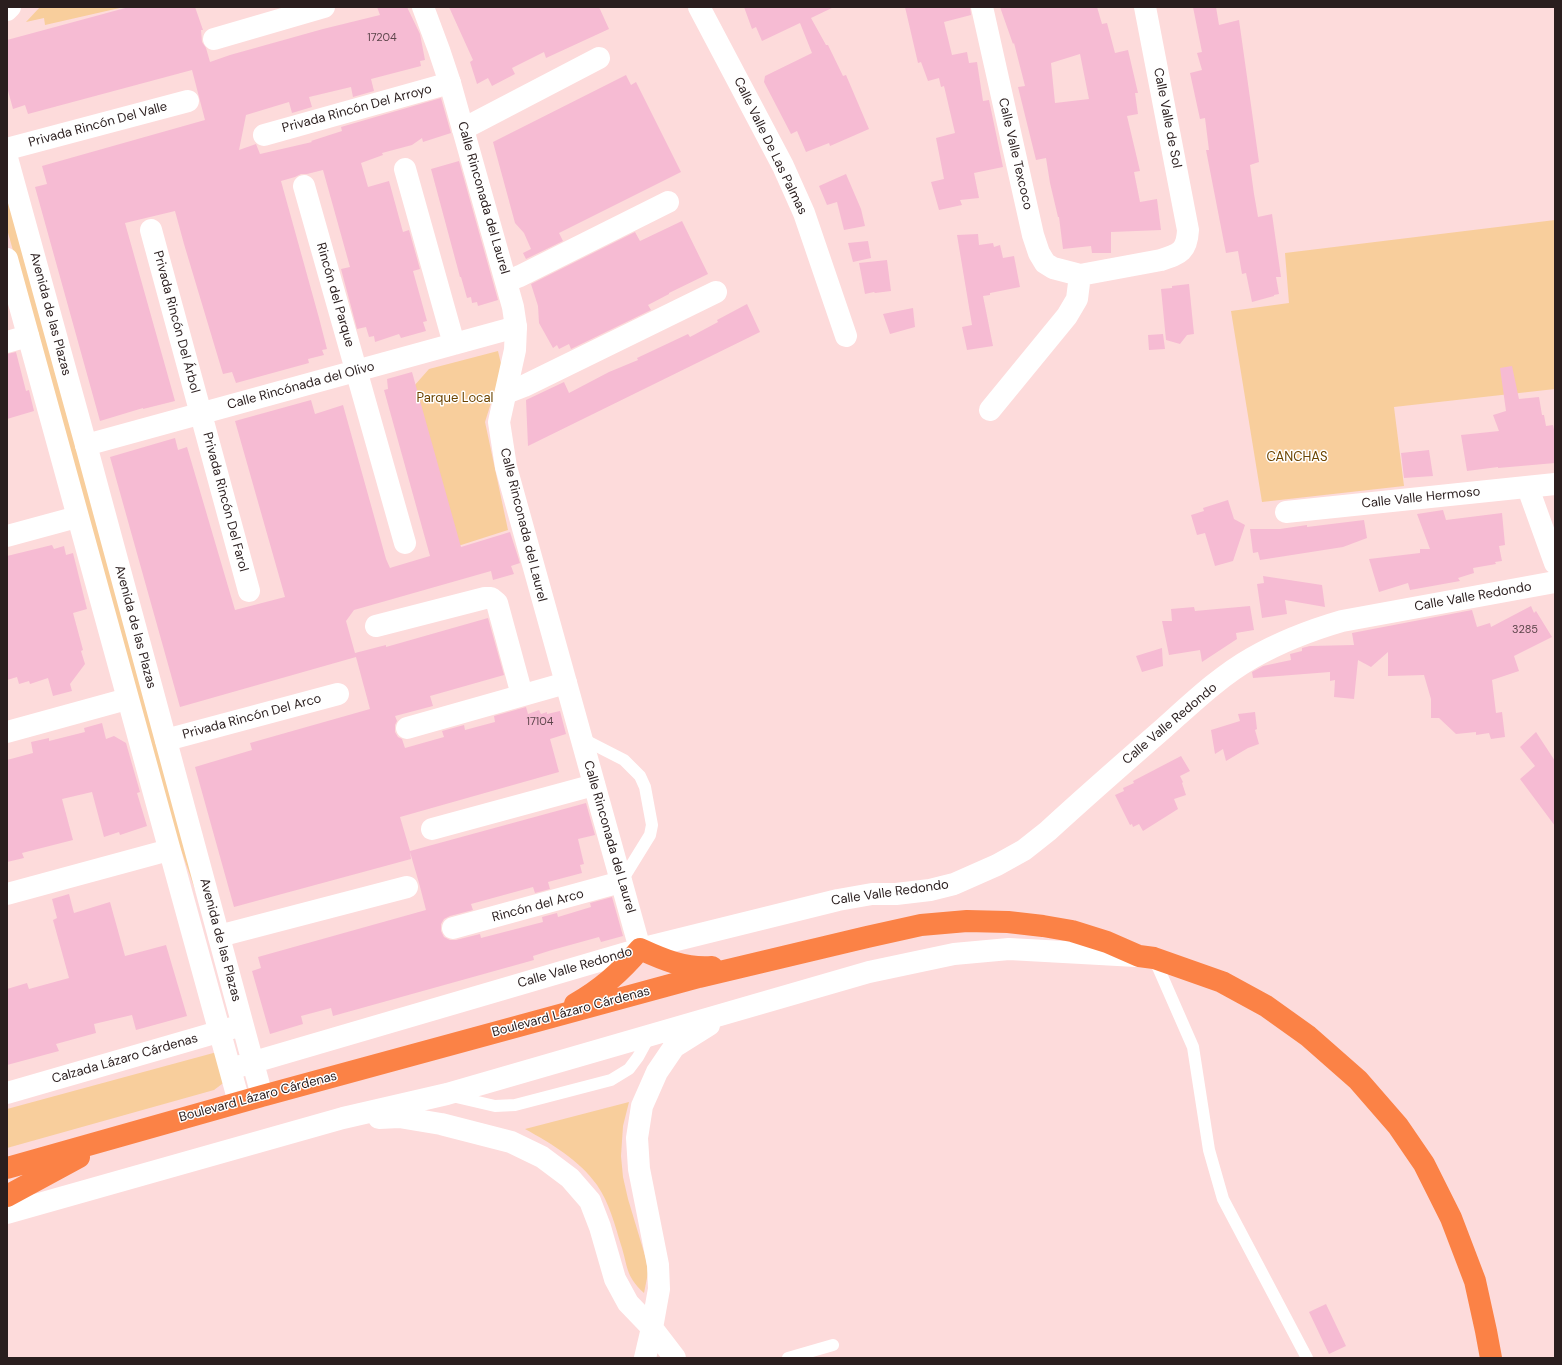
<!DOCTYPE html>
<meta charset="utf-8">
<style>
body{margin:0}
#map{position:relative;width:1562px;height:1365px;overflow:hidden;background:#fddbdb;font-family:"DM Sans",sans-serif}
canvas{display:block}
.frame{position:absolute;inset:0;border:8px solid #2a1e1e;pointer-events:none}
</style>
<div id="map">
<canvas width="1562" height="1365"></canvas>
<div class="frame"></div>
</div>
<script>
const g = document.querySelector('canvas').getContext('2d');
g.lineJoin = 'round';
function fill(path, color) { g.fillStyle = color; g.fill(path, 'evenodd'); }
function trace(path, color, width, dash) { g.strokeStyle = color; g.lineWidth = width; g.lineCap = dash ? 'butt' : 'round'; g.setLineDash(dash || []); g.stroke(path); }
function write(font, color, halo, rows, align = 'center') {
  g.font = font + ' "DM Sans",sans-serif'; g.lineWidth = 3; g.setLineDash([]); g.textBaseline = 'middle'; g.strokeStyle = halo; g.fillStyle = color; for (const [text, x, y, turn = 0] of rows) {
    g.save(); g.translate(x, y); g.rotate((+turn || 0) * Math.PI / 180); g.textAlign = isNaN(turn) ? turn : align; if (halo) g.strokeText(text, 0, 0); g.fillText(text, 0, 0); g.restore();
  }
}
fill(new Path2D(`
 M40 7H124L45 25 44 18 26 22Z
 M7 140 216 949 175 833 7 229Z
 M1555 220V389L1394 407 1404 486 1262 502 1231 311 1289 303 1285 253Z
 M498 351 502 368 485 422 508 530 458 546 414 386 429 369Z
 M217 1052 226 1081 214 1090 7 1148V1109Z
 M629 1102 623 1126 621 1156 623 1177 628 1199 646 1259 648 1273 644 1293C625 1276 628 1266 621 1245 615 1225 609 1202 597 1185 579 1160 552 1144 525 1129Z`), '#f8ce9c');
fill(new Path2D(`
 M129 7H195L203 30H201L202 42 206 48 210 62 230 55 323 29 380 15 377 7H407L420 34 425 60 420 61 421 66 371 79 374 91 353 97 351 87 309 97 312 107 292 113 289 102 246 115 239 150 256 144 260 154 312 142 311 141 342 131 341 127 441 98 451 133 423 142 422 138 412 145 382 153 383 155 361 163 368 187 389 181 403 232 409 230 420 269 413 271 427 321 423 322 426 331 401 338 399 334 375 342 374 336 369 337 366 327 357 329 341 269 350 267 323 170 307 174H301L295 177 281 181 319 318 327 349 322 350 324 355 308 359 309 363 236 383 232 372 223 374 184 244 175 211 125 223 175 401 143 409V408L100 421 35 187 47 184 42 166 205 120 192 70 28 114 25 105 13 109 7 87V40Z
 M449 7H599L609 29 546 58 544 52 512 68 515 74 492 86 488 78 477 84 470 62 473 60Z
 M744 7H834L811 18 826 45H828L843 76 846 75 869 129 830 146 829 143 806 152 797 131 791 134 764 82 765 76 812 53 800 23 762 41 756 27 752 29Z
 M905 7H970L971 15 944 22 952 55 967 52 969 63 977 62 983 101 989 100 1003 167 974 173 979 198 960 200 962 205 939 210 931 182 944 179 936 138 955 133 944 86 941 87 939 78 928 81 921 62 918 63Z
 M1000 7H1097L1102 24 1107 23 1115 53 1128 50 1138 93H1135L1138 114 1127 116 1140 171 1134 172 1140 202 1157 199 1161 230 1111 232V253H1092L1091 246 1063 249 1059 217H1058L1050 183 1046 158 1036 160 1018 87 1025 86 1014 43 1013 44ZM1080 54 1089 99 1055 103 1051 63Z
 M1193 7H1216L1219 25 1239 20 1259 162 1250 165 1254 194 1258 217 1272 214 1281 277H1276L1279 294 1274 295V296L1252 302 1246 273 1242 274 1238 251 1226 253 1206 150H1209L1205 118 1200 119 1190 73 1202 70 1197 53 1202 52Z
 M626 75 631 85 636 82 681 172 559 233 563 241 526 259 523 253 531 249 524 233 515 223 493 142Z
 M459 161 498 300 478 306 477 302 472 303 471 297 467 298 461 277H460L431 169Z
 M846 174 861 209 865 226 844 230 837 202 827 205 819 186Z
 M682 221 708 274 669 293V294L648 305 651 310 571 349 569 344 559 349 557 345 553 348 539 323 538 306 531 284 635 232 640 241Z
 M978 234 979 245 993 243 994 247 1000 245 1003 258 1014 256 1020 287 990 293V295L983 296 993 346 967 350 962 327 972 325 957 235Z
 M868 241 871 258 853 262 848 243Z
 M887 260 891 291 875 293 874 292 865 294 859 263Z
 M1189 284 1194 334 1187 335 1180 344 1166 340 1161 289 1172 288V286Z
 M747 304 760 332 528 446 526 400 564 382 569 393 609 372 638 360 637 358 688 334 690 337 718 322 717 320Z
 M913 308 915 327 890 334 883 314Z
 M1163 334 1165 349 1149 350 1148 335Z
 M16 352 26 391 29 390 34 411 7 419V354Z
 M1512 366 1519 399 1539 397 1542 415H1544L1546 426 1553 425 1555 434V463L1498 468V467L1467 471 1461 435 1499 431 1493 415 1506 411 1500 368Z
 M412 372 461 547 510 532 520 563 511 566 514 574 493 580 491 571 354 610 346 621 355 653 386 645V647L488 618 504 675 430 696 433 706 395 716 397 721 395 725V732L398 737 402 739 405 748 444 737 442 731 464 725 465 730 495 722 494 716 526 707 528 714 539 710 541 714 547 712V714L560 711 566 734 550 739 559 772 400 817 410 851 586 803 595 835 578 839 584 864 580 865 582 873 548 882 550 889 535 893 533 887 471 904 473 910 450 916 444 919 441 924V931L444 937 450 940H456L480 934 481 938 543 922 542 917 557 913 558 917 591 907 590 903 612 897 623 936 601 942 599 937 552 950 533 956 534 960 333 1016 331 1008 301 1016 303 1024 270 1034 252 971 261 968 258 957 426 910 419 883 410 852 411 859 234 907 195 767 252 750 250 743 370 709 356 657 180 707 110 457 175 438 178 450 187 447 235 610 285 597 235 421 311 400 315 414 343 405 386 559 390 568 393 567 430 556 384 390 388 389 387 379Z
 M1429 450 1433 476 1404 478 1401 453Z
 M1228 500 1234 519 1245 525 1233 561 1215 566 1205 533 1197 535 1191 515 1204 511 1203 508Z
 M1443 510 1446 520 1502 513 1505 545 1499 546 1502 561 1495 562 1496 564 1473 568 1474 573 1458 578 1460 581 1410 590 1408 583 1379 592 1369 559 1420 553V549H1430L1417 514Z
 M1364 520 1367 538 1343 547 1260 560 1258 552 1253 553 1250 529H1280L1307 525V527Z
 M52 545 54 549 64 546 66 555 73 553 87 609 73 613 83 650 81 651 85 664 70 684 72 691 53 696 48 678 30 684 29 681 19 684 17 677 7 680V556Z
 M1263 576 1322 585 1325 607 1285 600 1287 614 1262 618 1257 584 1264 583Z
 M1250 606 1254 630 1236 633 1237 639 1202 662 1200 650 1169 655 1162 621H1172L1171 609 1194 607 1195 611Z
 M1531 606 1534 613 1536 611 1552 637 1514 656 1519 671 1492 680 1496 713 1502 712 1505 737 1491 739 1489 733 1476 735V732L1456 734 1439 718H1431V699L1424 675 1388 676V652L1371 667 1358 660 1354 699 1334 697 1335 680 1330 681V672L1253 678 1252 672 1263 666 1291 660 1290 654 1302 651V648L1310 646 1354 645 1352 633 1472 610 1477 627 1490 623 1491 627Z
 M1162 648 1163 666 1142 672 1136 656Z
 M1255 712 1257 729 1255 730 1259 744 1248 748 1226 761 1223 749 1215 754 1211 730 1240 721 1238 714Z
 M102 723 106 739 114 736 126 743 140 792 137 793 147 826 120 835 119 832 104 837 92 792 62 799 73 840 22 853 24 858 7 862V760L33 753 31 742 49 738V741L85 732 84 728Z
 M1536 732 1555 761V826L1520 779 1535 766 1520 747Z
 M1181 756 1190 771 1180 776 1183 782 1182 783 1186 795 1174 799 1178 809 1143 831 1139 824 1133 827 1132 824 1130 825 1115 795 1124 791 1123 788 1134 783 1133 781Z
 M69 894 74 913 110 902 125 956 166 945 187 1016 136 1030 132 1015 94 1024 96 1033 56 1044 59 1051 7 1065V989L27 983 29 989 69 978 53 920 57 918 52 899Z
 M1326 1304 1346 1346 1329 1354 1309 1312Z`), '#f6bbd3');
trace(new Path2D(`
 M581 738 624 760 640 776 645 787 652 825 650 835 621 882
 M1154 958 1193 1047 1209 1150 1223 1199 1307 1358
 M452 1096 495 1106 515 1105 611 1080 629 1069 638 1057 650 1035
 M788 1358 833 1345`), '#fff', 12);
trace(new Path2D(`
 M699 7 783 166 804 213 846 336
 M982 7 1033 235 1039 253 1045 263 1053 268 1080 275 1161 260C1180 254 1187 251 1188 230L1145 7
 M214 39 324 7
 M463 129 599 58
 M264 135 450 83
 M7 149 188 101
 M405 169 454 344
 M304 186 405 543
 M151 230 249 591
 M507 281 520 276 668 202
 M7 342 28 336
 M506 393 524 386 716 292
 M990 410 1067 316 1077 299 1080 275
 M86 445 516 327
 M1528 488 1555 563
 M1286 512 1555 484
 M7 536 77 517
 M376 626 485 598H491L497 603 522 695
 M407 728 566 683
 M7 732 127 699
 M166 740 338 694
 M432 829 594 785
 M7 894 169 850
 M453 928 621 882
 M219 936 407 887`), '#fff', 22);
trace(new Path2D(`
 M423 7 439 50 450 83 513 307 516 327 515 350 499 422 506 467 640 949
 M7 10 10 7
 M7 158 86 445 262 1096
 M7 259 239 1102
 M230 1069 640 949 838 900 872 894H896L930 890 954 884 997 865 1024 850 1048 831C1086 796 1125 762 1164 728 1191 704 1220 676 1252 658 1280 642 1311 630 1342 621L1555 582
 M7 1093 232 1028
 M379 1118 399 1117 441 1124 511 1142 542 1157 570 1178 590 1201 600 1227 615 1279 628 1303 652 1328 675 1358
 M7 1213 343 1118 447 1094 869 972 954 954 1009 949 1136 956
 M645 1358 652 1328 659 1289 658 1265 639 1169 637 1138 642 1106 657 1072 674 1047 709 1025`), '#fff', 22);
trace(new Path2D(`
 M575 1004C602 989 621 972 640 949 664 960 685 969 712 967
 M7 1168 262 1096 699 977 867 937 921 925 967 921 1008 922 1043 926 1072 931 1107 942 1139 956 1154 958 1222 982 1266 1006 1308 1036 1358 1080 1398 1126 1424 1164 1451 1218 1475 1281 1486 1331 1491 1358
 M7 1196 79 1157`), '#fb8246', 22);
write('11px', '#5d454b', null, [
 ["17204",382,38],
 ["3285",1525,630],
 ["17104",540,722]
]);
write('13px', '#2a1e1e', '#fff', [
 ["Privada Rincón Del Arroyo",357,109,-15],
 ["Calle Valle de Sol",1167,118,79],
 ["Privada Rincón Del Valle",98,125,-15],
 ["Calle Valle De Las Palmas",770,146,64],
 ["Calle Valle Texcoco",1015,154,77],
 ["Calle Rinconada del Laurel",483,198,74],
 ["Rincón del Parque",335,295,74],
 ["Avenida de las Plazas",50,314,75],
 ["Privada Rincón Del Árbol",176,322,75],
 ["Calle Rincónada del Olivo",301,386,-15],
 ["Calle Valle Hermoso",1421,498,-6],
 ["Privada Rincón Del Farol",225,502,75],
 ["Calle Rinconada del Laurel",523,525,76],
 ["Calle Valle Redondo",1473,597,-10],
 ["Avenida de las Plazas",135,627,75],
 ["Privada Rincón Del Arco",252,717,-15],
 ["Calle Valle Redondo",1170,724,-40],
 ["Calle Rinconada del Laurel",609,837,74],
 ["Calle Valle Redondo",890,893,-8],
 ["Rincón del Arco",538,906,-15],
 ["Avenida de las Plazas",220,940,75],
 ["Calle Valle Redondo",575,968,-16],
 ["Boulevard Lázaro Cárdenas",571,1012,-15],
 ["Calzada Lázaro Cárdenas",125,1059,-16],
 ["Boulevard Lázaro Cárdenas",258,1097,-15]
]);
write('13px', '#6c4400', '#fff', [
 ["Parque Local",455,399],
 ["CANCHAS",1297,458]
]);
</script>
